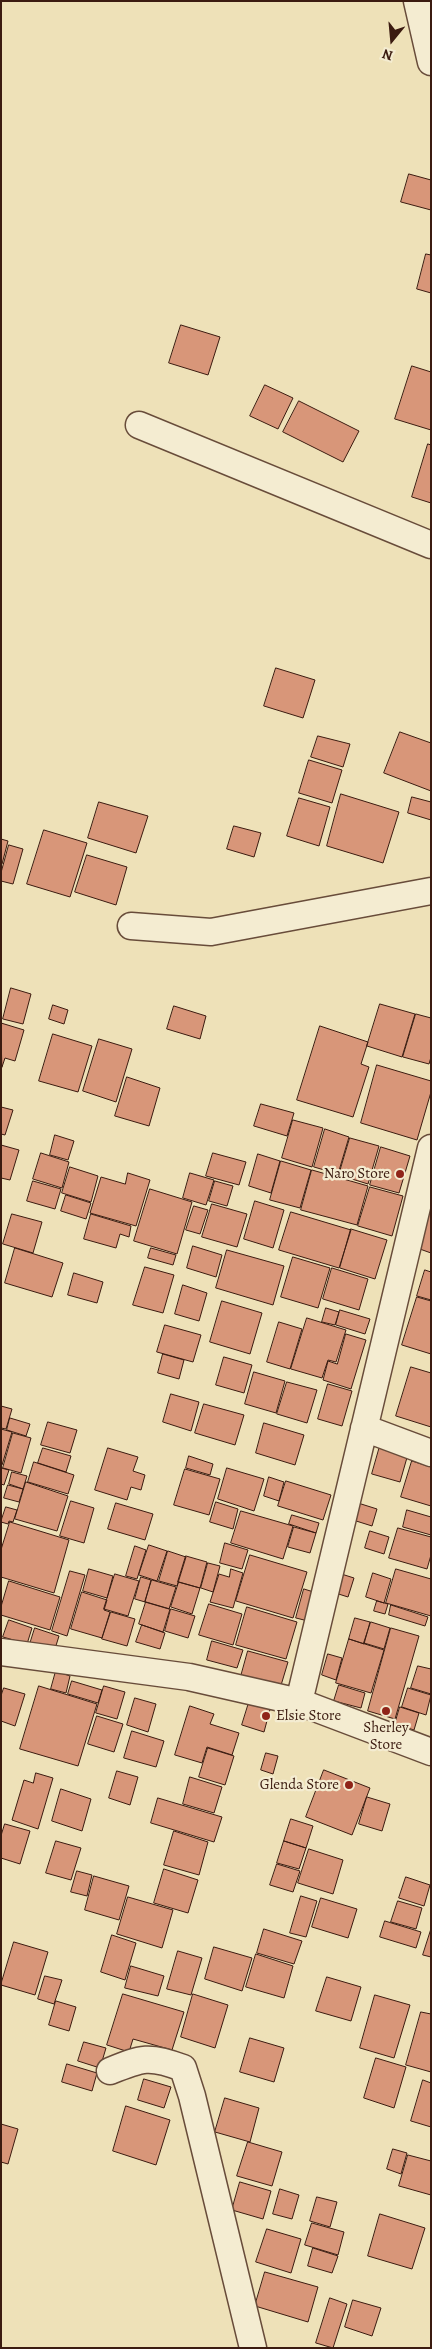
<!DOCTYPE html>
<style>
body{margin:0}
#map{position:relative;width:432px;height:2349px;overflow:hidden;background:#eee1b8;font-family:Alegreya,serif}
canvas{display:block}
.frame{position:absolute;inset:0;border:2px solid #3b1b10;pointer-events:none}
.north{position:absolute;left:367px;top:15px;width:50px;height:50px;-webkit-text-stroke:4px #f4ecd1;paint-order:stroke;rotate:197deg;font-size:14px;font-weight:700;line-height:20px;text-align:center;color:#3b1b10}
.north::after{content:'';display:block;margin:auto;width:18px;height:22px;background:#3b1b10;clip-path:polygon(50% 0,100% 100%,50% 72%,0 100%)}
</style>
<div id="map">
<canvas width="432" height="2349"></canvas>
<div class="frame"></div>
<div class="north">N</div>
</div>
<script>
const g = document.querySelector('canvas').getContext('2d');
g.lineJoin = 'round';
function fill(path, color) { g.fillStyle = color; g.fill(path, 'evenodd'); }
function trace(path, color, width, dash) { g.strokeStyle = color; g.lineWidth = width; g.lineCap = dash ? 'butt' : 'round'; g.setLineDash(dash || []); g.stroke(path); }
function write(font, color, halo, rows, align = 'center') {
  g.font = font + ' Alegreya,serif'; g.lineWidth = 4.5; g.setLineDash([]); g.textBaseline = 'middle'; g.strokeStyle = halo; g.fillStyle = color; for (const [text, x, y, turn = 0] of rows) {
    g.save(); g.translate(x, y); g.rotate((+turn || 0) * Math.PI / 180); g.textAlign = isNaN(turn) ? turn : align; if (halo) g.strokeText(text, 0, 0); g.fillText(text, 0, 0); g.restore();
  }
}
const building = new Path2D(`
 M409 174 431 180V210L401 202Z
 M426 254 431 255V293L417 289Z
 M181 325 220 337 208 375 169 363Z
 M412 366 431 372V430L395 419Z
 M265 385 293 398 278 429 250 416Z
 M299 401 359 431 343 462 283 432Z
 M428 444 431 445V503L412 497Z
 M276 668 315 680 303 718 264 706Z
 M400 732 431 743V791L384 773Z
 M318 736 350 744 343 767 311 757Z
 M309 760 342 770 332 803 299 793Z
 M341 794 399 812 383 863 327 846Z
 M412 797 431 802V820L408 813Z
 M299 798 330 807 319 846 287 836Z
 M99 802 148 816 136 853 88 838Z
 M234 826 261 833 254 857 227 849Z
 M44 830 87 843 70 897 27 884Z
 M1 839 8 841 2 864H1Z
 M9 845 23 849 13 884 1 881V873Z
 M87 855 127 867 116 905 75 892Z
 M11 988 31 994 23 1024 3 1019Z
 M380 1004 415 1014 402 1057 367 1046Z
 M53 1005 68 1010 64 1024 49 1019Z
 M174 1006 206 1016 200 1039 167 1029Z
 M416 1014 431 1018V1057L429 1064 403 1057Z
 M1 1023 24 1030 15 1061 5 1058 2 1067Z
 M320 1026 368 1042 361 1064 369 1067 353 1117 297 1100Z
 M53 1034 92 1046 78 1092 39 1081Z
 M99 1039 132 1049 116 1102 83 1091Z
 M377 1065 431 1081V1092L417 1140 361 1123Z
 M127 1077 160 1088 149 1126 115 1116Z
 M261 1104 294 1113 287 1136 254 1126Z
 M1 1107 13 1110 5 1135 1 1134Z
 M293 1120 323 1128 312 1167 282 1158Z
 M325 1129 349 1137 338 1174 314 1167Z
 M55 1135 74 1141 68 1160 50 1155Z
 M350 1138 379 1146 368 1184 339 1175Z
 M1 1145 19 1150 10 1180 1 1178Z
 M381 1147 410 1156 399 1193 370 1185Z
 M41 1153 69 1162 62 1188 33 1179Z
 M213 1153 246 1162 239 1185 206 1176Z
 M258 1154 280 1161 271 1193 249 1186Z
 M281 1161 311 1170 300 1208 270 1200Z
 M70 1167 98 1176 91 1202 62 1193Z
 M312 1170 368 1186 357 1225 301 1210Z
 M128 1173 150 1180 136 1226 90 1213 101 1177 125 1184Z
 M190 1173 214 1180 206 1205 183 1198Z
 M33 1181 61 1189 55 1209 27 1201Z
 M215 1181 233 1186 227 1206 209 1201Z
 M370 1187 403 1196 392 1236 358 1226Z
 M150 1189 192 1202 177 1254 134 1241Z
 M66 1195 91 1203 86 1219 61 1211Z
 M255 1201 284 1210 273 1248 244 1239Z
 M212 1204 247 1214 237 1247 202 1237Z
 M194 1206 208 1210 200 1234 186 1230Z
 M429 1209 431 1210V1253L417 1248Z
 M291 1212 351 1230 339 1268 279 1250Z
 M12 1214 42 1222 33 1253 3 1244Z
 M91 1214 131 1226 129 1237 120 1234 116 1248 84 1239Z
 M351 1229 387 1240 375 1279 340 1268Z
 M193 1246 222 1255 216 1277 187 1268Z
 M15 1248 63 1263 52 1297 5 1283Z
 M151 1248 176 1255 173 1265 148 1258Z
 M227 1250 284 1266 273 1305 216 1288Z
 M293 1257 330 1268 318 1308 281 1297Z
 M145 1267 174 1275 163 1313 133 1305Z
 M332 1268 368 1279 359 1310 323 1299Z
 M425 1270 431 1272V1300L417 1296Z
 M74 1273 103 1282 97 1303 68 1295Z
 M183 1285 207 1293 199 1321 175 1314Z
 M417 1297 431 1301V1354L402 1345Z
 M222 1301 262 1313 250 1354 210 1342Z
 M326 1308 339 1312 335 1325 322 1322Z
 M340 1310 370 1319 365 1334 336 1325Z
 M307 1318 346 1330 336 1362 328 1360 322 1378 291 1369Z
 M279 1322 302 1329 290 1369 267 1362Z
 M165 1325 201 1335 193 1362 157 1352Z
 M346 1334 366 1340 351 1389 323 1380 328 1361 337 1364Z
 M163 1354 184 1360 179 1379 158 1373Z
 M224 1357 252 1365 244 1393 216 1385Z
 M411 1367 431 1373V1427L396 1416Z
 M254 1372 285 1381 276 1413 245 1404Z
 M287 1382 317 1390 307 1423 277 1414Z
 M328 1384 352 1391 342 1426 318 1419Z
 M171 1394 199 1402 191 1431 163 1422Z
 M204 1404 244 1415 235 1445 195 1433Z
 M1 1406 12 1409 6 1429 1 1428Z
 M10 1418 30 1424 26 1436 7 1430Z
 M48 1422 77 1430 70 1453 41 1445Z
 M264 1423 304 1435 295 1465 256 1453Z
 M1 1429 12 1432 2 1465H1Z
 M13 1433 31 1438 21 1473 3 1468Z
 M380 1446 408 1454 400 1482 372 1474Z
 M43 1448 71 1456 66 1472 38 1463Z
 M108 1448 138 1457 133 1471 145 1475 141 1490 131 1487 127 1500 95 1490Z
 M189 1456 213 1464 210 1475 186 1468Z
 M412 1461 431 1467V1506L401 1497Z
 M34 1462 74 1475 68 1494 28 1482Z
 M1 1468 9 1470 4 1485 1 1484Z
 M227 1468 264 1479 254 1511 218 1499Z
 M185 1469 220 1479 209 1515 174 1505Z
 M12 1472 27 1476 23 1489 9 1484Z
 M269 1477 284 1482 279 1501 264 1496Z
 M286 1481 331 1495 323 1520 278 1506Z
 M26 1482 68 1496 57 1531 15 1519Z
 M8 1485 23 1489 19 1502 4 1498Z
 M71 1501 94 1508 84 1543 60 1536Z
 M216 1502 238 1509 233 1529 210 1522Z
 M116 1503 153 1514 145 1540 108 1529Z
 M358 1503 377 1509 372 1526 353 1520Z
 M6 1507 17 1510 13 1522 9 1521 8 1524 1 1522Z
 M407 1510 431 1517V1535L403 1527Z
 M241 1511 293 1526 283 1559 231 1543Z
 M292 1515 319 1523 316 1533 289 1524Z
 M10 1522 69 1540 54 1593 1 1577V1550Z
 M294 1527 316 1533 310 1553 288 1547Z
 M398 1528 431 1537V1555L427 1569 389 1558Z
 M370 1531 389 1537 384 1554 365 1548Z
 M225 1543 248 1550 242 1569 220 1563Z
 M149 1545 167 1551 157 1581 139 1575Z
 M135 1546 146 1550 137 1579 126 1576Z
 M168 1551 186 1557 177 1586 159 1581Z
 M250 1555 307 1572 293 1618 236 1601Z
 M186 1556 207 1562 200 1588 178 1582Z
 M208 1563 220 1566 213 1592 201 1588Z
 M89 1569 113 1576 107 1598 83 1591Z
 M231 1569 243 1573 233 1608 210 1602 219 1574 229 1577Z
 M396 1569 431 1579V1616L386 1603Z
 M70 1571 85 1575 67 1636 52 1631Z
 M335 1572 354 1578 348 1597 329 1591Z
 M373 1573 391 1579 384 1603 366 1597Z
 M115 1574 139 1581 128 1616 104 1609Z
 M141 1577 151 1580 145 1602 135 1599Z
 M152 1580 176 1587 169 1609 145 1602Z
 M9 1581 60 1597 50 1630 1 1615V1607Z
 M179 1582 200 1588 192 1614 171 1607Z
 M304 1589 320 1594 312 1622 296 1618Z
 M82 1592 107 1600 104 1610 110 1612 102 1638 71 1629Z
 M377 1601 388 1604 385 1614 374 1611Z
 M146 1602 170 1609 163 1632 139 1624Z
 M209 1604 242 1614 233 1645 199 1635Z
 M391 1605 428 1617 425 1626 389 1615Z
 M247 1607 297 1622 286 1659 236 1645Z
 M171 1609 195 1616 188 1638 165 1631Z
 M111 1612 135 1619 127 1646 102 1639Z
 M355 1618 370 1622 364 1644 349 1639Z
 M9 1620 32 1628 27 1644 3 1637Z
 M371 1622 390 1628 384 1649 364 1643Z
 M142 1625 165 1633 160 1649 136 1642Z
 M35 1628 59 1636 54 1652 30 1644Z
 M391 1628 419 1636 395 1719 368 1711Z
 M349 1639 384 1650 371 1693 336 1683Z
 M212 1641 243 1650 237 1668 207 1660Z
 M248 1651 288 1662 279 1692 240 1680Z
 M328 1654 342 1658 336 1680 322 1675Z
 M418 1666 431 1669V1694L411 1688Z
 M56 1671 70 1676 66 1693 51 1689Z
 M72 1681 102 1690 98 1703 68 1694Z
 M339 1685 365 1693 361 1708 334 1701Z
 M39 1686 97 1704 78 1766 20 1749Z
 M104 1686 125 1692 117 1719 96 1713Z
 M4 1688 25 1694 15 1726 1 1721V1696Z
 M408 1688 431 1695 426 1715 402 1707Z
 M251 1696 272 1702 264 1732 242 1725Z
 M135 1698 156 1704 148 1732 127 1725Z
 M190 1706 214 1714 210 1724 239 1733 232 1755 207 1747 202 1763 175 1755Z
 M400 1707 419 1713 414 1730 395 1724Z
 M97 1716 123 1724 114 1752 88 1744Z
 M132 1731 164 1741 156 1767 124 1758Z
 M208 1748 234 1756 225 1785 199 1777Z
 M266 1753 278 1756 273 1774 261 1770Z
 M324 1770 370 1788 352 1835 306 1817Z
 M117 1771 138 1777 130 1805 109 1798Z
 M36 1773 53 1778 38 1829 12 1820 24 1780 33 1783Z
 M190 1777 222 1787 214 1813 183 1804Z
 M61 1789 91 1799 82 1831 52 1821Z
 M367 1797 390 1804 382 1831 359 1824Z
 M158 1798 222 1817 214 1842 151 1823Z
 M291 1819 313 1826 306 1848 284 1841Z
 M5 1824 30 1831 20 1864 1 1858V1836Z
 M174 1831 208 1842 199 1875 164 1865Z
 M56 1841 81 1848 71 1880 46 1873Z
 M284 1841 306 1848 299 1869 277 1863Z
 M309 1849 343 1860 333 1894 298 1883Z
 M277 1864 300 1871 293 1892 270 1885Z
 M164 1869 198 1880 188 1913 154 1903Z
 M77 1871 92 1875 87 1896 71 1892Z
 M94 1876 129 1886 119 1920 85 1910Z
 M406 1877 430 1885 424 1906 399 1898Z
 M301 1896 317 1901 306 1937 290 1933Z
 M128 1897 173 1910 162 1948 117 1934Z
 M321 1898 357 1909 348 1938 312 1927Z
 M398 1901 422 1908 416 1929 391 1922Z
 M385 1921 421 1932 416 1948 380 1937Z
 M264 1929 302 1941 294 1964 257 1953Z
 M431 1929V1957L423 1955Z
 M112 1935 136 1943 125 1980 101 1972Z
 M14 1942 48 1952 35 1995 1 1985Z
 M214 1947 252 1958 242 1991 205 1979Z
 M178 1951 202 1958 191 1995 167 1989Z
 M256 1954 293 1966 284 1998 246 1987Z
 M131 1966 164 1976 158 1996 125 1988Z
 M45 1976 62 1980 54 2004 38 1999Z
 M327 1977 361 1987 351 2021 316 2011Z
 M123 1994 184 2012 172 2050 133 2039 129 2052 107 2045Z
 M193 1994 228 2005 215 2048 181 2037Z
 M375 1995 410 2005 394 2058 360 2048Z
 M56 2001 76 2007 69 2031 49 2025Z
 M421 2012 431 2014V2072L406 2065Z
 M250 2038 284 2048 274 2082 240 2072Z
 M84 2042 106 2048 100 2068 78 2061Z
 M376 2058 406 2067 394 2108 364 2098Z
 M67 2064 97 2073 92 2091 62 2082Z
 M144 2079 171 2087 164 2108 138 2100Z
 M423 2080 431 2083V2127L411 2121Z
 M225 2098 259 2108 250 2142 215 2132Z
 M126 2106 170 2120 156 2165 113 2151Z
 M1 2124 18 2129 8 2164 1 2162Z
 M248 2142 282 2152 272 2186 237 2176Z
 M393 2149 407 2153 401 2174 387 2169Z
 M408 2155 431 2161V2195L399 2186Z
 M240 2182 271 2191 263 2219 232 2210Z
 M280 2189 299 2195 292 2219 273 2214Z
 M317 2197 337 2202 330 2227 310 2221Z
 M380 2214 425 2228 412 2269 368 2256Z
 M312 2223 344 2232 338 2255 305 2245Z
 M267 2229 301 2239 291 2273 256 2262Z
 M313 2248 338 2256 332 2273 308 2266Z
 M265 2272 318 2287 308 2322 255 2306Z
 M330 2298 347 2304 333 2348 316 2343Z
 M353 2300 381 2308 372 2336 345 2327Z`);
fill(building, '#d89679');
trace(building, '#3b1b10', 1);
const minor = new Path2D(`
 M417 1 431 62
 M139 425 431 545
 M131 926 211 932 431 891
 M364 1428 431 1453
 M1 1652 189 1677 299 1702 431 1752
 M299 1702 431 1148
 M110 2071C142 2058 149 2055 183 2068L192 2096 253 2348`);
trace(minor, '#684c3a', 29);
trace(minor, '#f4ecd1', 26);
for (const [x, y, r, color] of [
 [400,1174,5,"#8f2418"],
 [386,1711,5,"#8f2418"],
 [266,1716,5,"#8f2418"],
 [349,1785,5,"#8f2418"]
]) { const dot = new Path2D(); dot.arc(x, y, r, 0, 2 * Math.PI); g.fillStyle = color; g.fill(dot); trace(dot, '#f4ecd1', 2); }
write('15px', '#3b1b10', '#f4ecd1', [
 ["Naro Store",390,1174],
 ["Elsie Store",276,1716,"left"],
 ["Sherley",386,1728,"center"],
 ["Store",386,1745,"center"],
 ["Glenda Store",339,1785]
], 'right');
</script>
